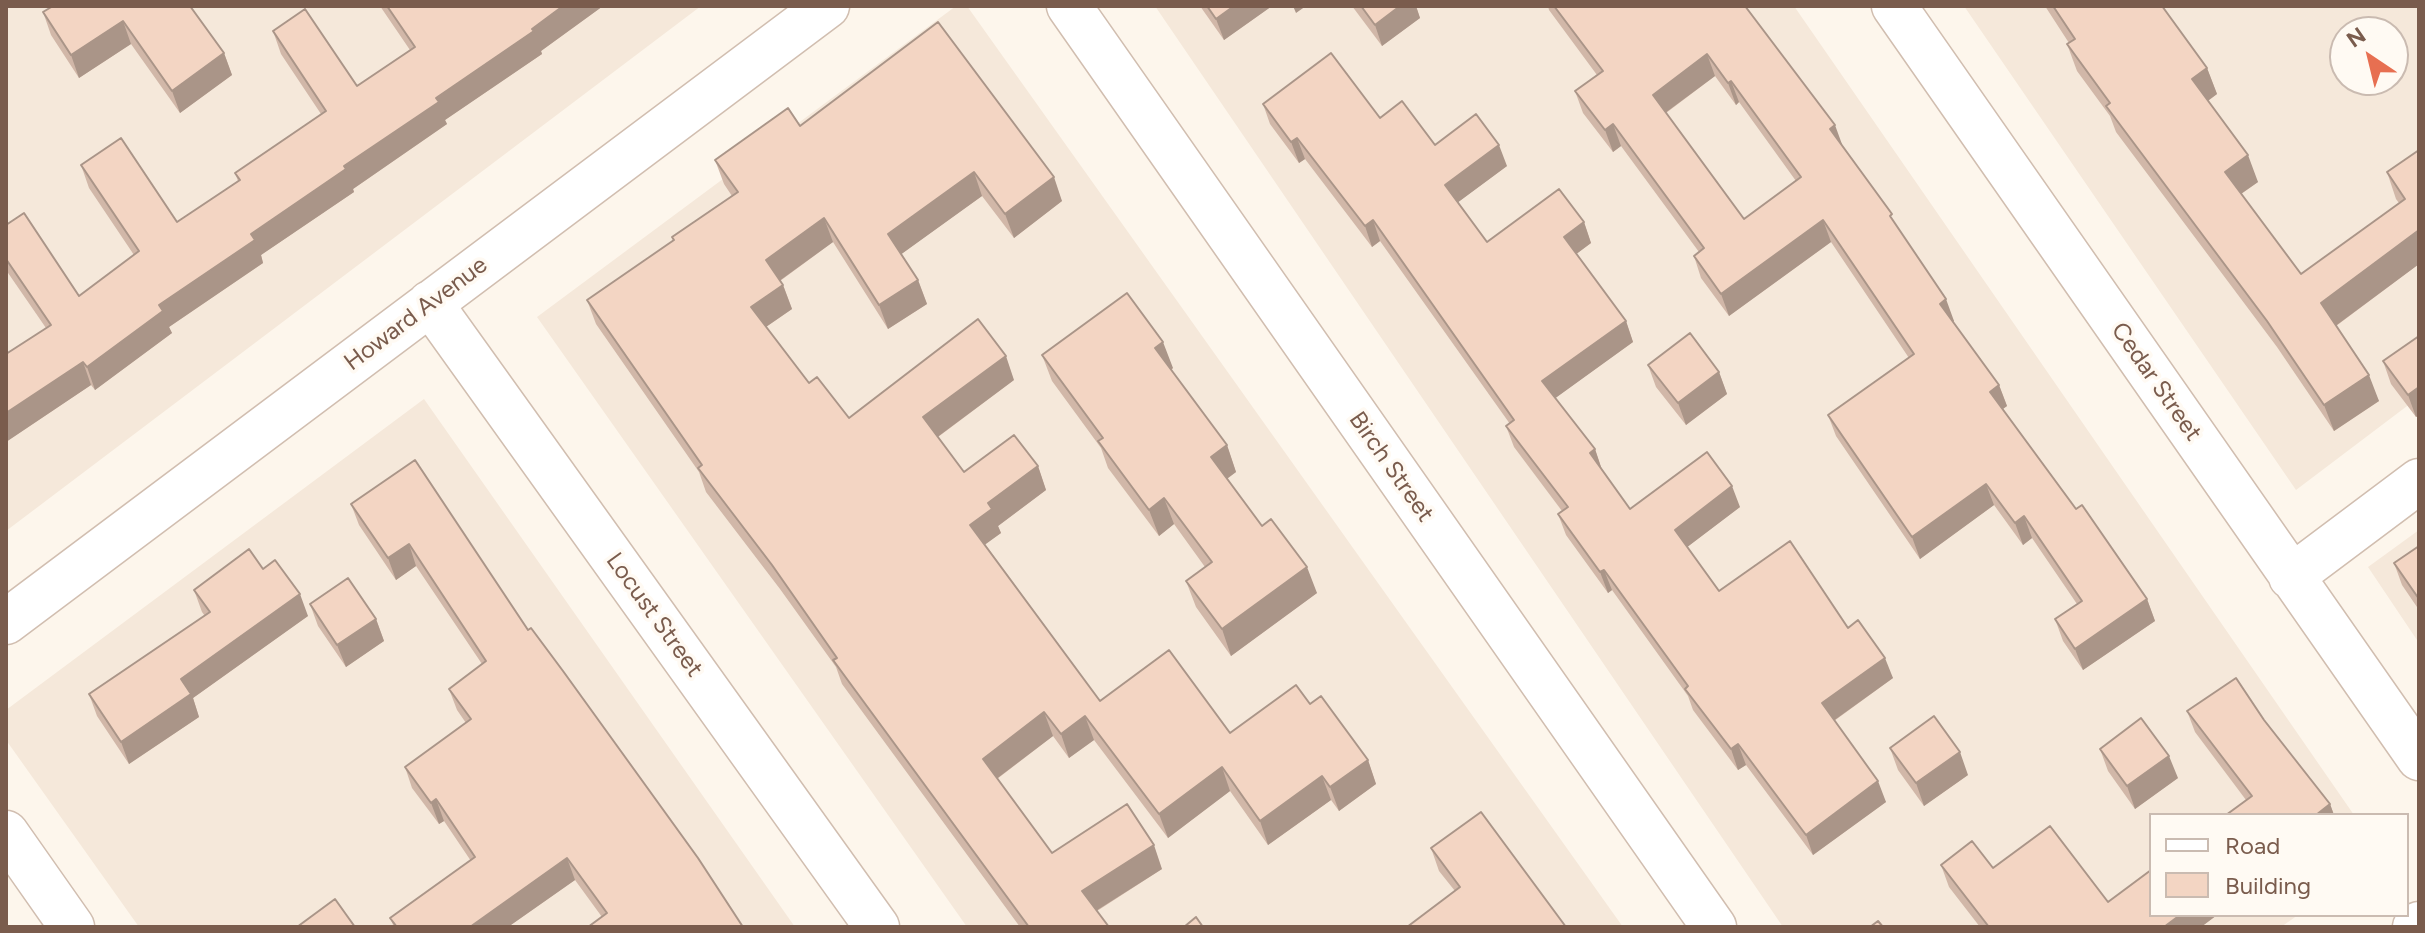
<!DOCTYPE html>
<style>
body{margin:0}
#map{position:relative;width:2425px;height:933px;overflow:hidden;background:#fdf6ec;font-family:Figtree,sans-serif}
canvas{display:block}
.frame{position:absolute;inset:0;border:8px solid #7a5c4d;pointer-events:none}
.legend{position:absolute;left:2149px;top:813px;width:260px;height:104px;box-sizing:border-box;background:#fffaf3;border:2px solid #cabbb1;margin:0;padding:10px 14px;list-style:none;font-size:24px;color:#7a5c4d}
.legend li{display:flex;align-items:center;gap:16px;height:40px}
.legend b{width:40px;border:2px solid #cabbb1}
.north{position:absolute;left:2329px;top:16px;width:80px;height:80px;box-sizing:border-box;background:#fffaf3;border:2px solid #cabbb1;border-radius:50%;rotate:325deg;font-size:22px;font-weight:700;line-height:32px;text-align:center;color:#7a5c4d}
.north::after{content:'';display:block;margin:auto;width:28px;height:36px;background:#e76f51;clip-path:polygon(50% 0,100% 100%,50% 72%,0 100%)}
</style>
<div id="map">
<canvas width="2425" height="933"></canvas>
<div class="frame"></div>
<ul class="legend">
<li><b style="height:10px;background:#fff"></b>Road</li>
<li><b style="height:22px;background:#f3d5c3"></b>Building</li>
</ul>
<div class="north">N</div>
</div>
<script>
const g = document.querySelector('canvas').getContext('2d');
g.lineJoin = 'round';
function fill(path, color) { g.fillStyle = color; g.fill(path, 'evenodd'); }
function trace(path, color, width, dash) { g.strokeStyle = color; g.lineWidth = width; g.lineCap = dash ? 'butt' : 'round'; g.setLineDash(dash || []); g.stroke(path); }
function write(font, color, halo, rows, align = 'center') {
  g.font = font + ' Figtree,sans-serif'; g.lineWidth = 7; g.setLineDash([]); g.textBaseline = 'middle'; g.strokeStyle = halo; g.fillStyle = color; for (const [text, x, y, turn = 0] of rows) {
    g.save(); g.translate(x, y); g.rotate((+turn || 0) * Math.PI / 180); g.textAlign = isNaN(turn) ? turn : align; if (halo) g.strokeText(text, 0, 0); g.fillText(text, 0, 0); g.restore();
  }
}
fill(new Path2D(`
 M6 6H701L6 531Z
 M956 6H967L1623 927H967L537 317Z
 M1155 6H1794L2354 815H2151V915H2298L2281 927H1783Z
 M1964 6H2419V397L2296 490ZM2345 32H2393V80H2345Z
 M424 399 795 927H139L6 740V710Z
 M2419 530V643L2368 567Z`), '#f5e8da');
const minor = new Path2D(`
 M1069 6 1714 927
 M1894 6 2419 758
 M430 303 877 927
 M2291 577 2419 481
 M6 622 827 6
 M6 833 72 927
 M2415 927 2419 924`);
trace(minor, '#d1beb0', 47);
trace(minor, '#fff', 44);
fill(new Path2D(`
 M190 6 224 53 232 75 180 113 131 44 79 78 51 35 43 12Z
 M380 6H603L541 51 542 54 445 120 447 124 353 189 354 192 261 255 263 263 169 327 172 333 95 390 91 385 6 442V354L46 328 6 270V225L79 296 134 255 89 188 81 165 177 222 238 181 235 173 321 114 281 54 273 31 357 86 410 50Z
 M1200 6H1272L1224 40Z
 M1352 6H1416L1420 18 1382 46Z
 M1548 6H1745L1896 225 1954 321 1953 322 1999 385 2007 406 2003 409 2076 509 2147 599 2155 621 2083 670 2063 641 2055 619 2077 604 2032 538 2023 545 1994 505 1920 559 1836 436 1828 415 1909 358 1831 242 1729 316 1701 278 1694 256 1699 252 1621 146 1613 152 1583 113 1575 91 1597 75 1549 10ZM1715 76 1736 105 1739 102 1796 181 1744 219 1666 113Z
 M2045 6H2162L2207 68 2217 94 2208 101 2258 182 2241 194 2301 274 2399 203 2396 199 2387 172 2419 150V264L2336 326 2379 401 2334 431 2277 347 2116 132 2110 116 2077 71 2067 44 2069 43Z
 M938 22 1062 201 1014 238 982 196 901 254 918 280 927 304 888 329 833 242 780 281 783 285 792 309 766 327 809 383 849 418 1014 380 938 437 964 472 1038 466 1046 490 998 526 1001 533 985 544 1100 701 1230 733 1310 704 1368 760 1376 784 1339 811 1331 800 1268 845 1230 791 1168 838 1094 740 1069 758 1053 736 997 779 1052 853 1162 869 1097 911 1109 927H1020L842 684 836 667 780 589 706 492 699 472 596 324 587 300 673 241 672 237 732 196 724 184 715 160 800 126Z
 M1263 104 1380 118 1435 145 1507 166 1458 202 1487 242 1584 222 1591 243 1576 254 1626 321 1633 342 1555 398 1595 449 1602 470 1630 509 1740 507 1687 547 1719 591 1848 628 1893 678 1834 721 1886 802 1813 855 1746 765 1738 770 1693 710 1688 696 1612 590 1608 593 1566 535 1558 514 1562 511 1514 447 1506 426 1510 424 1380 241 1372 247 1305 159 1299 163 1270 124Z
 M2419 336V415L2416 417 2391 384 2383 361Z
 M1042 355 1173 368 1171 370 1227 445 1236 472 1227 479 1262 526 1317 593 1231 656 1196 607 1186 581 1205 567 1174 524 1159 536 1108 468 1101 448 1052 381Z
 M1648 365 1719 372 1727 394 1686 425 1656 387Z
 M351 504 528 630 698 858 602 917 575 880 508 927H394L390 918 471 861 444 821 439 824 412 788 405 767 466 723 457 710 449 689 482 664 416 566 396 580 359 525Z
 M2419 546V610L2402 585 2394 563Z
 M263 569 308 616 193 698 199 717 129 764 97 716 89 694 205 616 202 612 194 590Z
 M310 604 376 619 384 641 346 667 318 626Z
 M2187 711 2264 720 2330 804 2334 815H2226L2246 800 2195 732Z
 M1890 748 1968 775 1924 806 1898 770Z
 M2100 749 2178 778 2135 809 2108 771Z
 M1431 848 1566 927 1455 891 1439 871Z
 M1941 865 1993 868 2151 915H2217L2201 927H1980L1949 887Z`), '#d1b7a8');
fill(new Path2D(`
 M563 6H603L541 51 542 54 445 120 447 124 353 189 354 192 261 255 263 263 169 327 172 333 95 390 87 367 159 305 251 234Z
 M1234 6H1272L1224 40 1216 19Z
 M1293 6H1306L1296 13Z
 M1400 6H1416L1420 18 1382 46 1375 25Z
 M123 21 131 44 79 78 71 55Z
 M224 53 232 75 180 113 172 91Z
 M1707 54 1715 76 1661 116 1653 95Z
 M2207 68 2217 94 2202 105 2192 79Z
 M1731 81 1739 102 1736 105 1728 83Z
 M1613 124 1621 146 1613 152 1605 130Z
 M1835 125 1843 147 1830 129Z
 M1297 138 1305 159 1299 163 1291 142Z
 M1499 145 1507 166 1453 206 1445 185Z
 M2248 155 2258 182 2235 198 2225 172Z
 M974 172 982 196 896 258 888 234Z
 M1054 177 1062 201 1014 238 1005 214Z
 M824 218 833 242 775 284 766 260Z
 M1373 220 1380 241 1372 247 1365 226Z
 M1823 220 1831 242 1729 316 1721 294Z
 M1584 222 1591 243 1571 258 1564 237Z
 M2419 230V264L2330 330 2321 303Z
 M918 280 927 304 888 329 879 305Z
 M783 285 792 309 760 331 751 307Z
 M1946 299 1954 321 1948 325 1940 304Z
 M1626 321 1633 342 1550 402 1542 381Z
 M1163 342 1173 368 1164 375 1155 348Z
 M1006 356 1014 380 932 441 923 417Z
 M83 362 91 385 6 442V413Z
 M1719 372 1727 394 1686 425 1678 403Z
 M2369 375 2379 401 2334 431 2324 405Z
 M1999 385 2007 406 1997 413 1990 392Z
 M2419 387V415L2416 417 2408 395Z
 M1227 445 1236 472 1221 483 1211 457Z
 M1595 449 1602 470 1590 453Z
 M1038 466 1046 490 998 526 1001 533 979 549 970 525 988 503Z
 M1986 484 1994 505 1920 559 1912 537Z
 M1732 486 1740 507 1682 551 1675 530Z
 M1164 498 1174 524 1159 536 1149 510Z
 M2024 516 2032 538 2023 545 2015 523Z
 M409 544 416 566 396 580 388 558Z
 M1307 567 1317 593 1231 656 1222 629Z
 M1604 570 1612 590 1608 593 1600 572Z
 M300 594 308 616 193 698 199 717 129 764 121 742 181 679Z
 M2147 599 2155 621 2083 670 2075 649Z
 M376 619 384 641 346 667 337 645Z
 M1885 658 1893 678 1829 724 1822 703Z
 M1044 712 1053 736 991 783 983 759Z
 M1085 716 1094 740 1069 758 1061 734Z
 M1738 744 1746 765 1738 770 1731 749Z
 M1960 752 1968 775 1924 806 1916 783Z
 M2169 756 2178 778 2135 809 2127 786Z
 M1368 760 1376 784 1339 811 1330 787Z
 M1222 767 1230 791 1168 838 1159 814Z
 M1322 776 1331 800 1268 845 1260 821Z
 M1878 781 1886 802 1813 855 1806 835Z
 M436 799 444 821 439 824 431 803Z
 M2330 804 2334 815H2316Z
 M1154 845 1162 869 1091 914 1082 891Z
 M567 858 575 880 508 927H470Z
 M2180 915H2217L2201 927H2164Z`), '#aa9588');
const building = new Path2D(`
 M53 6H190L224 53 172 91 123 21 71 55 43 12Z
 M387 6H563L532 29 534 31 436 98 439 102 344 166 346 169 251 234 255 240 159 305 163 311 87 367 83 362 6 413V354L51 325 6 259V225L24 213 79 296 139 251 81 165 121 138 177 222 240 180 235 173 326 111 273 31 305 9 357 86 415 47Z
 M1207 6H1234L1216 19Z
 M1361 6H1400L1375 25Z
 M1554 6H1745L1835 125 1830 129 1892 214 1890 216 1946 299 1940 304 1999 385 1990 392 2076 509 2082 505 2147 599 2075 649 2055 619 2082 601 2024 516 2015 523 1986 484 1912 537 1828 415 1914 354 1823 220 1721 294 1694 256 1704 248 1613 124 1605 130 1575 91 1603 71ZM1707 54 1728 83 1731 81 1801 177 1744 219 1653 95Z
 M2053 6H2162L2207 68 2192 79 2248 155 2225 172 2301 274 2405 199 2387 172 2419 150V230L2321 303 2369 375 2324 405 2267 321 2106 106 2110 103 2067 44 2075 39Z
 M938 22 1054 177 1005 214 974 172 888 234 918 280 879 305 824 218 766 260 783 285 751 307 809 383 817 377 849 418 978 319 1006 356 923 417 964 472 1014 435 1038 466 988 503 992 509 970 525 1100 701 1169 650 1230 733 1296 685 1310 704 1321 696 1368 760 1330 787 1322 776 1260 821 1222 767 1159 814 1085 716 1061 734 1044 712 983 759 1052 853 1127 804 1154 845 1082 891 1109 927H1029L833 660 837 658 772 565 698 468 702 465 587 300 674 240 672 237 738 192 715 160 788 108 800 126Z
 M1331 53 1380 118 1402 101 1435 145 1476 114 1499 145 1445 185 1487 242 1559 189 1584 222 1564 237 1626 321 1542 381 1595 449 1590 453 1630 509 1707 452 1732 486 1675 530 1719 591 1790 541 1848 628 1858 620 1885 658 1822 703 1878 781 1806 835 1738 744 1731 749 1685 689 1688 686 1604 570 1600 572 1558 514 1568 507 1506 426 1514 420 1373 220 1365 226 1297 138 1291 142 1263 104Z
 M1127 293 1163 342 1155 348 1227 445 1211 457 1262 526 1271 519 1307 567 1222 629 1186 581 1212 562 1164 498 1149 510 1098 441 1103 438 1042 355Z
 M1690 333 1719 372 1678 403 1648 365Z
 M2419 336V387L2408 395 2383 361Z
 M415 460 528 630 531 628 563 671 698 858 743 927H588L607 913 567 858 470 927H397L390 918 475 857 436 799 431 803 405 767 471 719 449 689 486 661 409 544 388 558 351 504Z
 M2419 546V599L2394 563Z
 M249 549 263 569 275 560 300 594 181 679 191 694 121 742 89 694 210 612 194 590Z
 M348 578 376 619 337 645 310 604Z
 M2236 678 2264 720 2330 804 2316 815H2226L2252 796 2187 711Z
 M1934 716 1960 752 1916 783 1890 748Z
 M2141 718 2169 756 2127 786 2100 749Z
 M1481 812 1566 927H1407L1460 887 1431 848Z
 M2050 826 2108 902 2151 870V915H2180L2164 927H1989L1941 865 1972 841 1993 868Z
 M335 899 355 927H297Z
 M1196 917 1203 927H1184Z
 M1878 921 1883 927H1870Z`);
fill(building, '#f3d5c3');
trace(building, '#aa9588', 2);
write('24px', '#7a5c4d', '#fffaf3', [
 ["Howard Avenue",416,314,-37],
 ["Cedar Street",2156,382,55],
 ["Birch Street",1391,467,55],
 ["Locust Street",654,615,54]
]);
</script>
